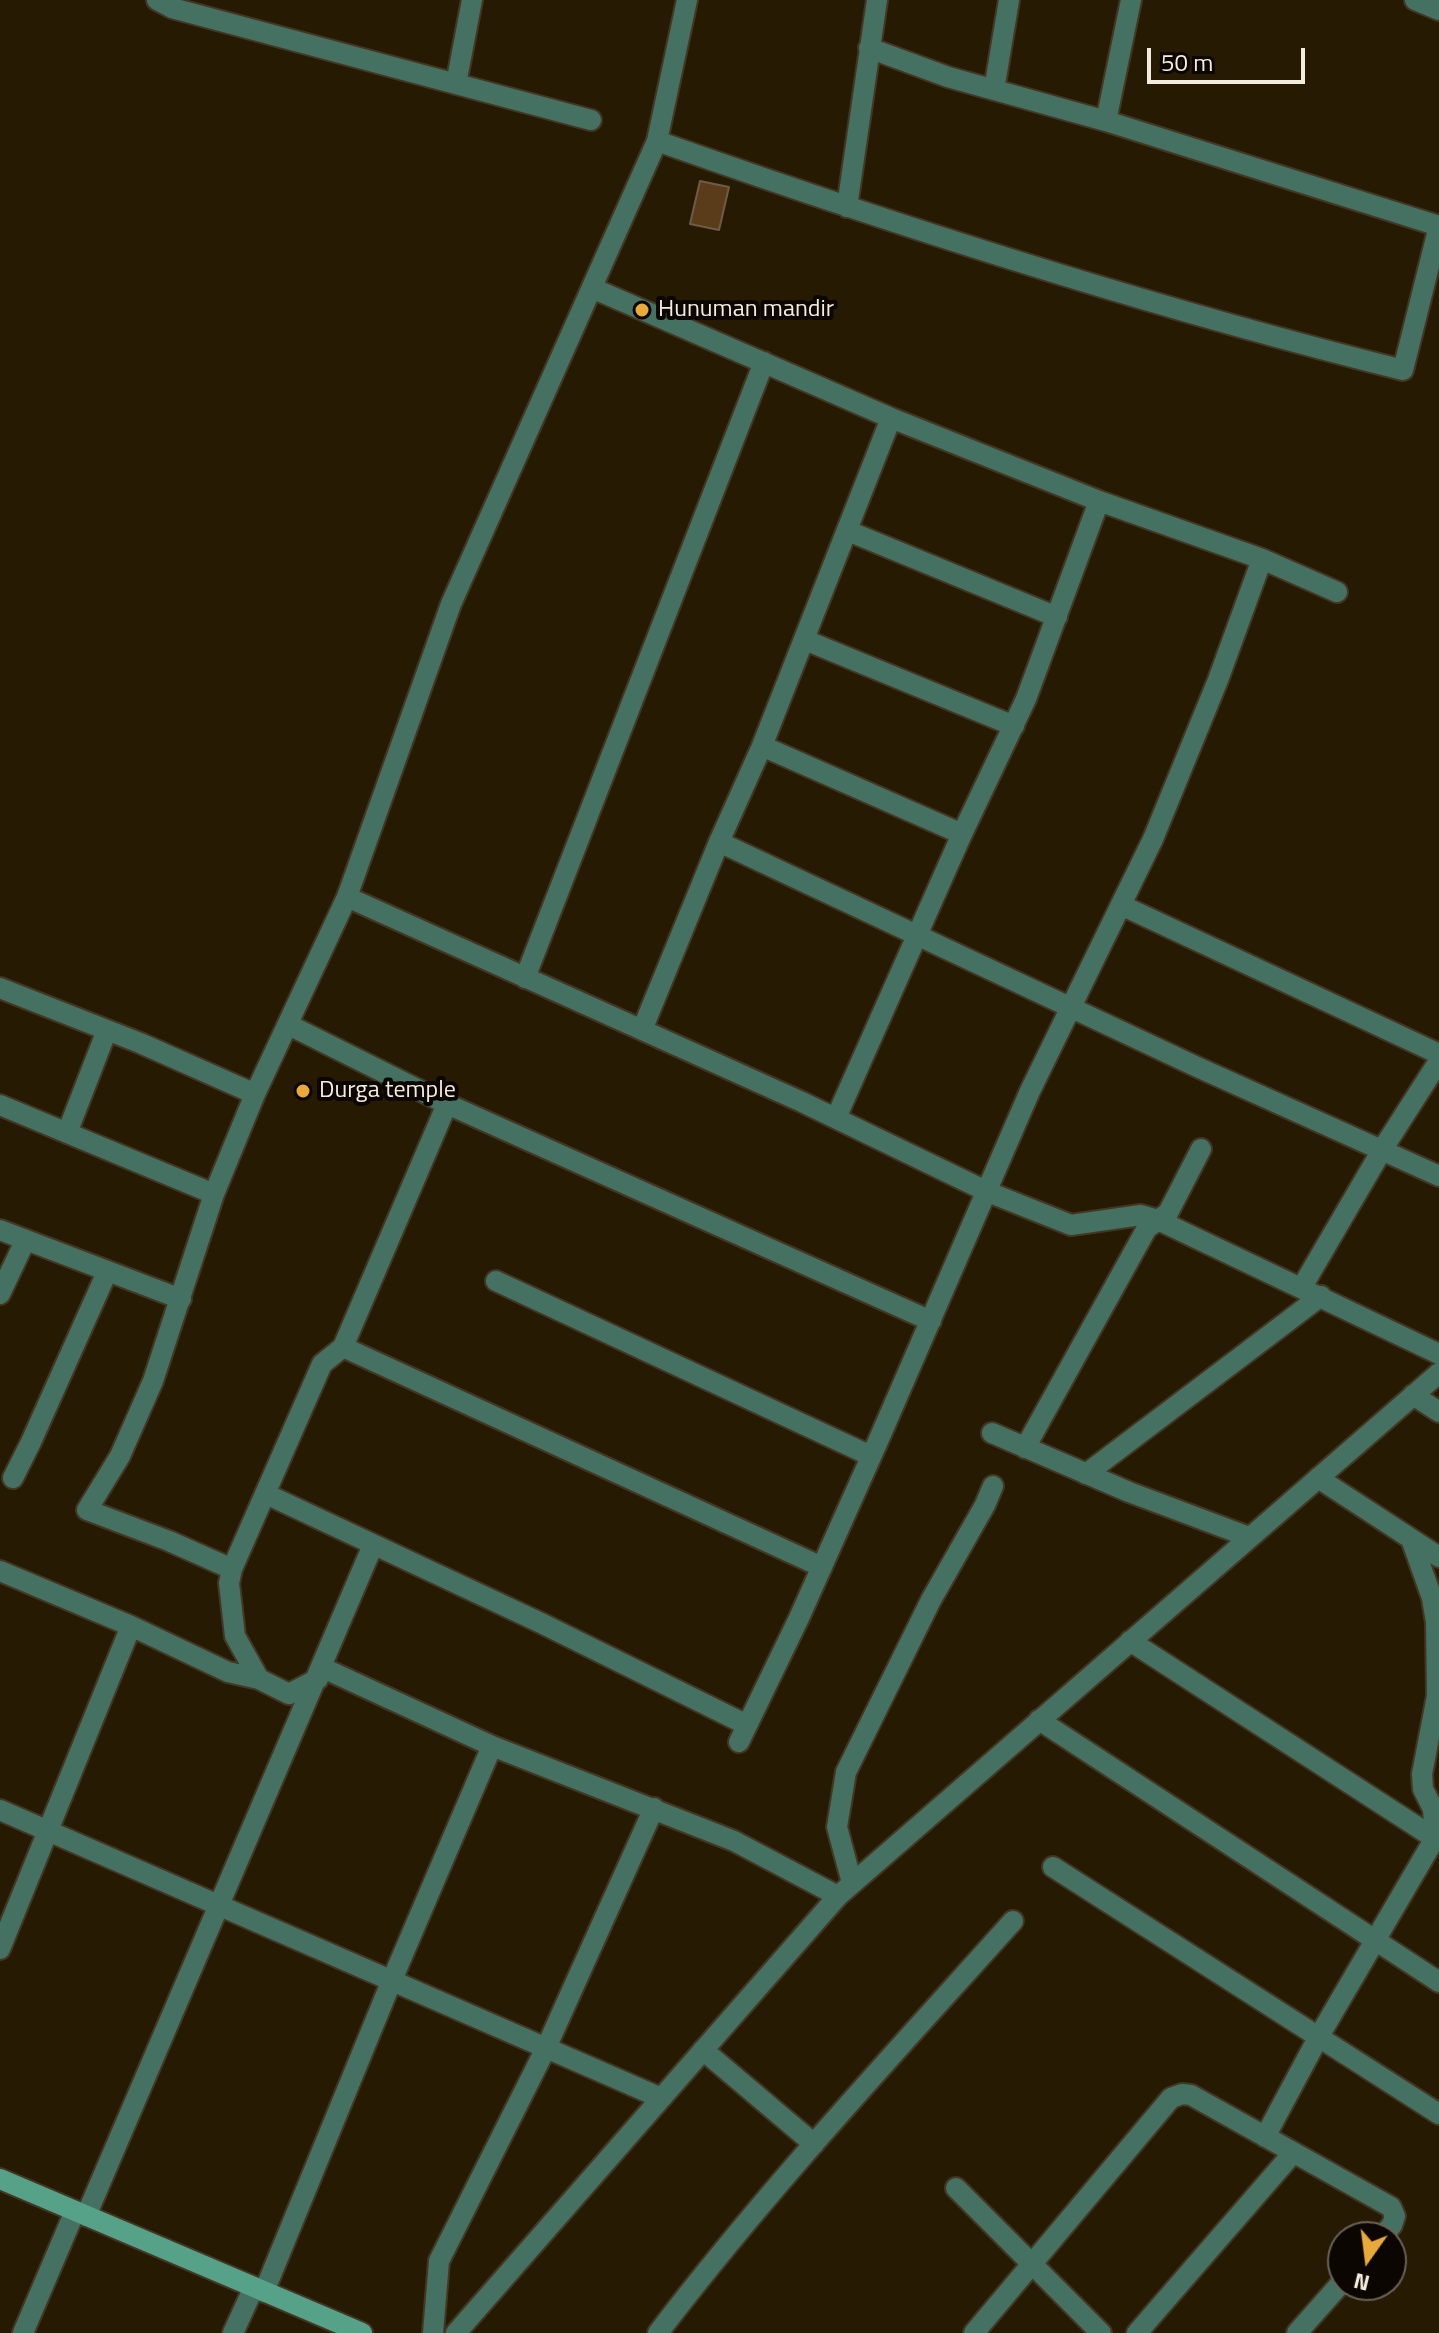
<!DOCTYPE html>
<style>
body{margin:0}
#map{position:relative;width:1439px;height:2333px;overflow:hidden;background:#261a03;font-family:"Titillium Web",sans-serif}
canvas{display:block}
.north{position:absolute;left:1327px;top:2221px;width:80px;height:80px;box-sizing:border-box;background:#0b0601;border:2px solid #686259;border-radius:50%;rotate:194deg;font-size:22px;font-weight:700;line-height:32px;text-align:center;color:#f4ecdd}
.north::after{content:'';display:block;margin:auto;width:28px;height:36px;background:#eaaa39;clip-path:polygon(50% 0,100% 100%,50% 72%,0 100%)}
.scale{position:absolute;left:1147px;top:48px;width:158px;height:36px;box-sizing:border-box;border:4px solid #f4ecdd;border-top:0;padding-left:10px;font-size:24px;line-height:28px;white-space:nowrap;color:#f4ecdd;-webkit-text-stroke:6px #0b0601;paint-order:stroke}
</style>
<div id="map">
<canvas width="1439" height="2333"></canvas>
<div class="north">N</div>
<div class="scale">50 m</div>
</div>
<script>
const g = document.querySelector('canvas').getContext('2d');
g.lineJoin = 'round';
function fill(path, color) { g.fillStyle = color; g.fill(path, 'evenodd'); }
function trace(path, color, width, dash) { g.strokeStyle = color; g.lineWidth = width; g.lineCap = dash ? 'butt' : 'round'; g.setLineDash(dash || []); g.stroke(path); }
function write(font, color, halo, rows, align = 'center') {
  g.font = font + ' "Titillium Web",sans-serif'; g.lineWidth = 8; g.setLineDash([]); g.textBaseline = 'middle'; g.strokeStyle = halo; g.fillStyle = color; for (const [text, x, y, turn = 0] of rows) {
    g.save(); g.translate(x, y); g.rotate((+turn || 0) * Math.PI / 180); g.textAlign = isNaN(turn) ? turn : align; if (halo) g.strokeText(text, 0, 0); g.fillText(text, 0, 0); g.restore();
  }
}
const building = new Path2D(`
 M700 181 729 187 719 230 690 224Z`);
fill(building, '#5b3c1a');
trace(building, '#715b46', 2);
const minor = new Path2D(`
 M157 0 172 8 591 120
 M1415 0 1439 10
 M869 48 948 77 1106 121 1439 226
 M456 84 472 0
 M994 90 1009 0
 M1106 121 1131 0
 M657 141C903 228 1150 307 1403 370L1439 226
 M847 207 877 0
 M592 288 891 418 1099 501 1262 559 1337 592
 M848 531 1057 617
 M805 640 1014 726
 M762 746 962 834
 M719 842 1195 1066 1439 1176
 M347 897 802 1102 988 1192 1071 1225 1141 1215 1158 1220 1439 1354
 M1121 905 1439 1054
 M525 978 764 362
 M0 988 140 1043 255 1094
 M289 1025 447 1104 931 1321
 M642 1030 719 842 762 746 891 418
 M0 1105 214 1194
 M836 1118 962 834 1026 699 1099 501
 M67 1133 107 1030
 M0 1230 181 1299
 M496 1281 871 1456
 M1302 1287 1382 1150 1439 1061
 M0 1294 25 1241
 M343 1347 822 1567
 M1413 1395 1439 1412
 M992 1433 1129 1492 1249 1537
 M1025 1448 1147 1228 1168 1213 1201 1149
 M1086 1474 1321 1296
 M13 1478 31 1442 107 1272
 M1318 1478 1439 1557
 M266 1494 541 1623 747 1725
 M232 1569 322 1364 343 1347 447 1104
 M0 1571 131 1626 228 1672 259 1679
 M1130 1641 1439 1841
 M323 1668 492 1746 734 1841 838 1896
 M318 1679 289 1694 259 1679 235 1636 229 1583 232 1569 169 1541 87 1510 120 1456 153 1381 214 1194 255 1094 347 897 451 604 657 141 687 0
 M1039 1720 1439 1982
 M739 1742 799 1618 879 1439 1030 1091 1153 839 1218 680 1262 559
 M0 1810 661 2098
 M1053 1867 1439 2114
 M852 1883 837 1827 846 1772 931 1600 985 1505 993 1486
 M0 1949 131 1626
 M703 2050 814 2144
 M1265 2137 1318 2038 1435 1838 1433 1809 1423 1789 1422 1774 1437 1696 1436 1622 1432 1598 1411 1539
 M956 2188 1101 2333
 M86 2216 373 1545
 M264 2292 392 1980 492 1746
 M23 2333 75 2211
 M233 2333 254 2287
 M433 2333 439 2261 546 2048 654 1808
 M658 2333C768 2189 892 2056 1013 1921
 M974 2333 1171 2098 1182 2094 1191 2095 1391 2207 1395 2216 1392 2225 1382 2237
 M1137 2333 1293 2153
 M1297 2333 1343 2281`);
const tertiary = new Path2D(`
 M456 2333 838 1896 1439 1373`);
const secondary = new Path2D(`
 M0 2179 362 2333`);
trace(minor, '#433722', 24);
trace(tertiary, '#433722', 24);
trace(secondary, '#433722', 24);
trace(minor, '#447162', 20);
trace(tertiary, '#447162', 20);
trace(secondary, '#56a289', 20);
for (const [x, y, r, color] of [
 [642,310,8,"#eaaa39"],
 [303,1091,8,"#eaaa39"]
]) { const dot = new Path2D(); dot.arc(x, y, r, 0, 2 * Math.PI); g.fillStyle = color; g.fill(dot); trace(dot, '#0b0601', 3); }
write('24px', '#f4ecdd', '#0b0601', [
 ["Hunuman mandir",658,310],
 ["Durga temple",319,1091]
], 'left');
</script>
